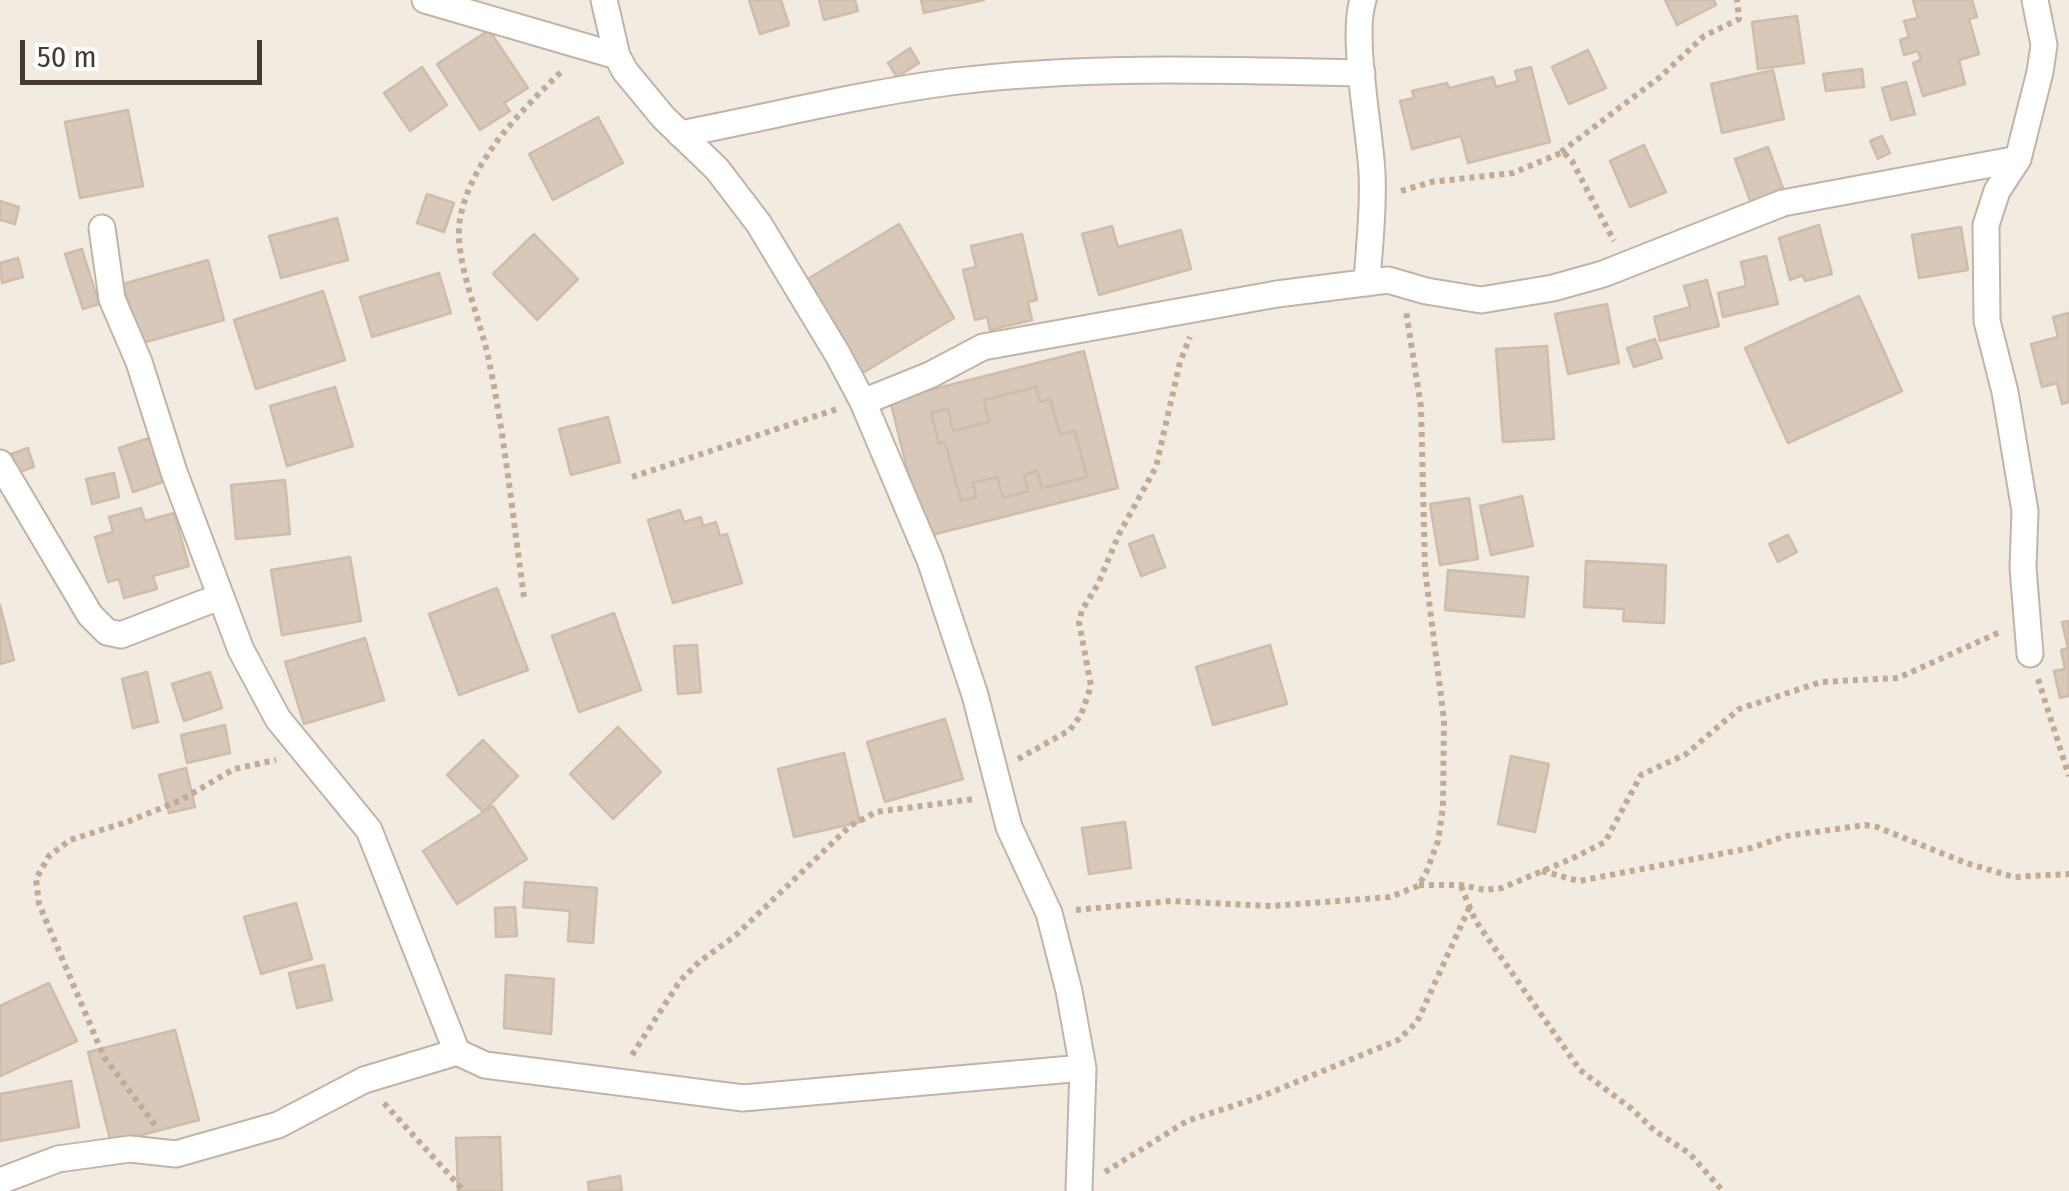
<!DOCTYPE html>
<style>
body{margin:0}
#map{position:relative;width:2069px;height:1191px;overflow:hidden;background:#f2ebe1;font-family:"Fira Sans Condensed",sans-serif}
canvas{display:block}
.scale{position:absolute;left:20px;top:40px;width:242px;height:45px;box-sizing:border-box;border:5px solid #443a32;border-top:0;padding-left:12px;font-size:30px;line-height:35px;white-space:nowrap;color:#443a32;-webkit-text-stroke:8px #fff;paint-order:stroke}
</style>
<div id="map">
<canvas width="2069" height="1191"></canvas>
<div class="scale">50 m</div>
</div>
<script>
const g = document.querySelector('canvas').getContext('2d');
g.lineJoin = 'round';
function fill(path, color) { g.fillStyle = color; g.fill(path, 'evenodd'); }
function trace(path, color, width, dash) { g.strokeStyle = color; g.lineWidth = width; g.lineCap = dash ? 'butt' : 'round'; g.setLineDash(dash || []); g.stroke(path); }
const building = new Path2D(`
 M749 0H781L789 25 760 34Z
 M819 0H855L858 11 824 20Z
 M921 0H984L924 13Z
 M1665 0H1714L1716 5 1677 25Z
 M1913 0H1972L1977 17 1969 19 1979 54 1959 60 1965 84 1923 96 1913 63 1921 60 1918 51 1904 55 1900 40 1909 37 1904 21 1918 18Z
 M1797 16 1804 63 1758 69 1752 22Z
 M489 30 528 88 504 103 510 111 480 130 437 64Z
 M910 48 919 63 897 77 888 63Z
 M1588 50 1606 88 1569 104 1552 67Z
 M422 67 447 105 410 131 384 93Z
 M1531 67 1550 142 1468 163 1461 136 1412 149 1400 101 1414 98 1412 91 1447 83 1449 88 1493 77 1496 87 1518 81 1515 71Z
 M1862 69 1864 87 1826 91 1823 74Z
 M1773 70 1784 119 1722 133 1711 84Z
 M1906 82 1915 114 1891 120 1882 88Z
 M128 110 143 186 80 198 65 122Z
 M598 117 623 163 553 200 529 154Z
 M1882 136 1890 153 1878 159 1870 141Z
 M1644 145 1666 192 1630 207 1610 161Z
 M1768 147 1784 191 1751 203 1735 159Z
 M427 194 454 203 444 232 417 223Z
 M0 201 19 207 15 224 0 220Z
 M337 218 348 260 281 278 269 236Z
 M899 224 954 318 856 377 801 283Z
 M1819 225 1832 274 1805 281 1803 275 1790 280 1779 238Z
 M1112 226 1118 247 1181 230 1191 269 1099 295 1082 234Z
 M1961 227 1968 270 1919 278 1912 235Z
 M534 234 578 279 537 320 493 274Z
 M1022 234 1037 300 1028 302 1032 320 990 330 987 317 975 320 963 270 976 267 971 246Z
 M82 249 99 304 83 309 65 254Z
 M1766 256 1778 304 1723 317 1718 293 1746 286 1741 262Z
 M18 258 23 277 2 283 0 263Z
 M208 260 224 320 139 344 123 284Z
 M439 273 451 313 372 337 360 297Z
 M1707 280 1719 326 1660 341 1654 317 1690 307 1684 286Z
 M323 291 345 360 256 389 234 320Z
 M1859 296 1902 391 1788 443 1745 348Z
 M1607 304 1619 363 1568 374 1555 314Z
 M2069 313V402L2062 404 2057 383 2042 387 2031 344 2058 337 2053 317Z
 M1655 339 1662 358 1634 367 1627 348Z
 M1547 346 1554 439 1503 442 1496 349Z
 M1084 351 1118 488 924 537 890 400ZM1036 387 1040 402 1050 399 1060 434 1075 431 1087 477 1042 488 1037 471 1024 475 1028 491 1003 498 997 477 973 483 976 497 961 501 945 442 939 444 931 413 948 409 953 431 989 422 984 400Z
 M335 387 353 446 287 466 270 406Z
 M1036 387 1040 402 1050 399 1060 434 1075 431 1087 477 1042 488 1037 471 1024 475 1028 491 1003 498 997 477 973 483 976 497 961 501 945 442 939 444 931 413 948 409 953 431 989 422 984 400Z
 M608 417 620 462 571 475 559 429Z
 M149 438 163 482 133 492 119 448Z
 M28 448 34 467 10 475 3 457Z
 M114 473 119 497 92 504 86 479Z
 M285 480 290 534 236 539 231 485Z
 M1522 496 1533 546 1491 555 1480 506Z
 M1469 498 1478 559 1440 565 1430 504Z
 M141 508 145 521 174 513 189 566 153 576 157 589 124 598 119 579 108 582 95 537 113 532 109 517Z
 M680 510 684 522 701 517 703 526 716 522 720 536 727 534 742 583 673 603 648 520Z
 M1153 535 1165 567 1141 576 1129 544Z
 M1788 535 1797 552 1778 562 1769 544Z
 M350 557 361 621 282 635 271 570Z
 M1586 561 1666 565 1664 623 1623 621 1624 609 1584 607Z
 M1448 570 1528 577 1524 617 1445 610Z
 M497 588 528 670 459 695 429 614Z
 M0 605 14 660 0 664Z
 M614 613 641 690 579 712 552 636Z
 M2069 621V696L2060 698 2054 671 2065 669 2061 650 2068 648 2062 622Z
 M365 638 384 700 304 724 285 662Z
 M697 645 701 692 678 694 674 646Z
 M1270 645 1287 704 1213 725 1196 667Z
 M147 672 158 722 133 728 122 679Z
 M210 672 222 708 184 721 172 684Z
 M945 719 963 779 885 802 867 742Z
 M225 725 230 753 187 763 181 735Z
 M618 727 661 772 613 819 570 774Z
 M483 740 518 776 483 812 447 775Z
 M844 753 860 822 794 837 778 769Z
 M1511 756 1549 764 1535 832 1498 824Z
 M186 768 195 807 169 813 159 775Z
 M493 806 527 859 457 904 423 851Z
 M1125 822 1131 868 1089 874 1082 828Z
 M525 882 597 888 593 943 568 941 570 911 523 907Z
 M296 903 312 959 261 974 244 917Z
 M515 907 517 936 496 937 495 908Z
 M324 965 332 1000 297 1008 289 973Z
 M506 975 554 979 551 1034 504 1028Z
 M49 983 77 1041 0 1076V1006Z
 M175 1030 199 1120 111 1143 88 1052Z
 M71 1081 79 1127 0 1141V1094Z
 M500 1137 502 1191H458L456 1138Z
 M620 1176 622 1191H589L588 1182Z`);
fill(building, '#d7c8b9');
trace(building, '#cfbca9', 2.5);
const street = new Path2D(`
 M425 0 617 56
 M604 0 617 56 625 71 663 117 717 169 759 224 838 355 863 402 930 560 975 695 1009 827 1049 913 1069 991 1083 1068 1079 1191
 M1363 0C1351 36 1370 130 1372 173 1374 209 1369 247 1367 283
 M680 134C769 117 860 94 950 82 1086 65 1225 70 1362 73
 M102 228 112 299 139 362 174 472 241 650 278 719 369 830 457 1052
 M863 402 930 375 983 347 1277 294 1388 280 1426 291 1481 300 1553 288 1603 274 1783 203 2018 159
 M0 463 90 615 107 632 121 635 219 597
 M2030 654 2023 568 2025 511 2005 392 1987 321 1986 225 1997 191 2018 159 2040 72 2044 45 2035 0
 M0 1181 58 1159 130 1149 176 1154 278 1125 364 1080 457 1052 485 1065 743 1098 1083 1068`);
trace(street, '#c1b4a7', 29);
trace(new Path2D(`
 M1561 152 1660 77 1704 36 1739 19 1737 0
 M1401 191 1431 182 1513 173 1563 152 1572 161 1614 241
 M632 477 837 409
 M524 597C513 519 505 438 489 361 481 320 453 259 460 219 471 159 523 109 564 69
 M2038 679 2069 776
 M1018 759 1070 730 1081 715 1091 686 1079 622 1082 610 1098 584 1119 534 1156 467 1180 362 1190 337
 M1542 871 1579 881 1751 848 1786 836 1865 825 1877 827 1966 863 2014 877 2069 874
 M1419 885H1461L1485 890 1502 888 1571 859 1605 842 1641 775 1686 754 1739 709 1821 682 1898 678 2000 632
 M1461 886 1475 920 1580 1070 1632 1109 1655 1131 1689 1153 1723 1191
 M1076 910 1171 901 1272 906 1390 897 1418 886 1426 873 1438 841 1443 807 1444 720 1425 569 1421 407 1406 311
 M632 1055 680 981 699 962 735 936 850 826 876 812 974 799
 M384 1103 464 1191
 M155 1125 104 1057 39 904 36 879 49 856 70 840 127 822 181 800 234 769 276 760
 M1105 1172 1187 1121 1260 1097 1398 1040 1417 1022 1470 906`), '#c1ab94', 6, [5, 5]);
trace(street, '#fff', 25);
</script>
